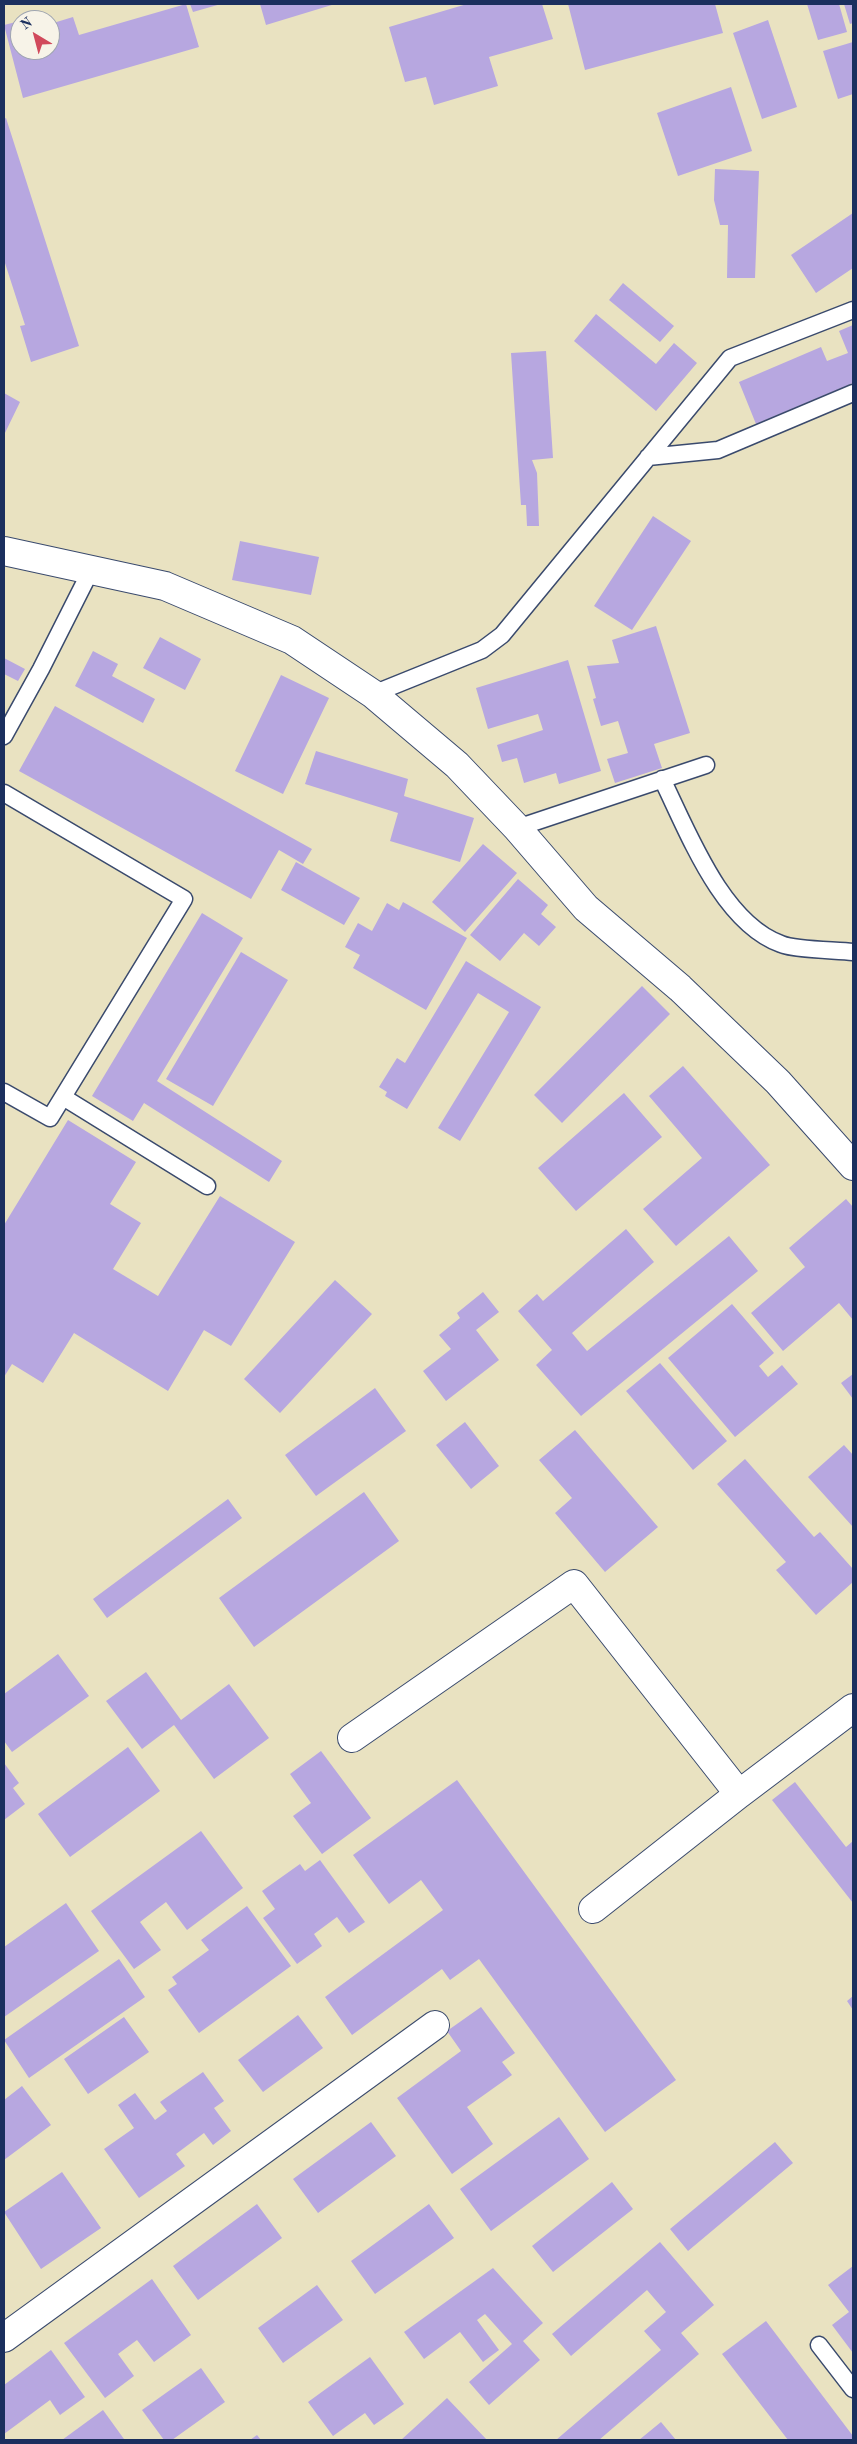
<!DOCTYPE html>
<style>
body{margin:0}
#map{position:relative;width:857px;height:2444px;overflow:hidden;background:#e9e2c1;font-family:"Old Standard TT",serif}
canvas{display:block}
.frame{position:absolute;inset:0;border:5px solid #1b2f5e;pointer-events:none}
.north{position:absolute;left:10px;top:10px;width:50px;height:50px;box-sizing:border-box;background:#f7f3e8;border:1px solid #9fa5b1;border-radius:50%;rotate:323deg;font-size:14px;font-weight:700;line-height:20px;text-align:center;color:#1b2f5e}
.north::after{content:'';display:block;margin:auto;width:18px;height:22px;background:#d1495b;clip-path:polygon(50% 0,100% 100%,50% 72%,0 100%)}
</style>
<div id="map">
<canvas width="857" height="2444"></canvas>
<div class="frame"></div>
<div class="north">N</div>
</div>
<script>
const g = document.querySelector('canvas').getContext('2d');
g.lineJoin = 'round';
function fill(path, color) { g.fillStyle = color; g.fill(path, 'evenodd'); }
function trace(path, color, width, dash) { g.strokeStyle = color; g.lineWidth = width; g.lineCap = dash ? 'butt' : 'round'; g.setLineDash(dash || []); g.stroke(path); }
fill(new Path2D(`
 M186 4 199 47 23 98 4 25 20 21V50H50V24L73 17 79 35Z
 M190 4H221L193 12Z
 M260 4H335L266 25Z
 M467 4H542L553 39 489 57 498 86 434 105 426 77 405 82 389 27Z
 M568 4H715L723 33 585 70Z
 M807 4H839L847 32 818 40Z
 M844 4H853V23L850 24Z
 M40 15 41 20H25V19Z
 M768 20 797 107 762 119 733 33Z
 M853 42V94L838 99 823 51Z
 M731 87 752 151 678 176 657 113Z
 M6 118 79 346 31 362 20 326 25 325 4 260V119Z
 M715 169 759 171 755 278H727L728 225H720L714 200Z
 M853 213V268L816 293 791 255Z
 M623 283 674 326 660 342 609 300Z
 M596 314 656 364 674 343 697 363 656 411 574 341Z
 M853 325V383L756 424 739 382 821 347 827 361 848 353 839 331Z
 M546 351 553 458 532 460 537 473 539 526H527L526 505H521L511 353Z
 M4 393 20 402 4 435Z
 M653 516 691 541 632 630 594 606Z
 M240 541 319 557 311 595 232 580Z
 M656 626 690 733 654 744 662 768 615 783 607 759 628 753 618 721 601 726 593 699 596 698 587 666 619 663 612 640Z
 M160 637 201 659 185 690 143 668Z
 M93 651 118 664 112 676 155 699 143 723 75 686Z
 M4 658 25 669 18 681 4 674Z
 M568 660 601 771 559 784 556 773 524 783 517 758 502 762 497 745 543 730 538 714 488 729 476 688Z
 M281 675 329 698 283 794 235 771Z
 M55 706 312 849 303 864 279 850 251 899 19 771Z
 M316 751 408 779 404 796 474 818 460 862 390 841 398 813 305 784Z
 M483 844 517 873 465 932 432 902Z
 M296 862 360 898 344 925 281 890Z
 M518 879 548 905 541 914 556 927 539 946 524 933 500 961 470 935Z
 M403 902 467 938 426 1010 353 968 360 955 345 947 358 923 372 931 387 903 399 910Z
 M202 913 243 938 157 1081 282 1161 269 1182 144 1103 133 1121 92 1096Z
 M241 952 288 980 213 1106 166 1079Z
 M466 961 541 1007 460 1141 438 1128 509 1012 478 993 407 1109 385 1096 387 1092 379 1087 397 1058 405 1063Z
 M642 986 670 1014 562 1123 534 1095Z
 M683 1066 770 1165 676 1246 643 1209 702 1158 649 1096Z
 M624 1093 662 1137 576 1211 538 1168Z
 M68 1120 136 1162 110 1204 141 1223 113 1269 158 1296 220 1196 295 1242 231 1346 204 1330 168 1391 74 1333 43 1383 12 1364 4 1377V1225Z
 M846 1199 853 1207V1320L839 1303 783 1351 751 1313 805 1267 789 1248Z
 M626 1229 654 1262 572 1333 587 1351 729 1236 758 1271 581 1416 536 1365 552 1350 518 1311 537 1294 543 1301Z
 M335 1280 372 1314 280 1413 244 1379Z
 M483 1292 499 1312 476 1330 499 1360 446 1401 423 1371 451 1349 439 1335 460 1318 457 1313Z
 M732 1304 774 1353 759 1366 768 1377 782 1365 798 1384 735 1437 668 1358Z
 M660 1363 727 1441 693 1470 626 1391Z
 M853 1374V1399L841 1383Z
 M375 1388 406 1431 316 1496 285 1455Z
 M465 1422 499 1466 471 1489 436 1445Z
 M575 1430 658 1527 605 1572 555 1513 572 1498 539 1460Z
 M844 1445 853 1455V1527L808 1477Z
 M745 1459 814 1537 820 1532 853 1569V1582L816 1615 776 1570 786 1562 717 1484Z
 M364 1492 399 1541 254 1647 219 1598Z
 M228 1499 242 1518 107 1618 93 1599Z
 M58 1654 89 1696 12 1752 4 1741V1694Z
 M146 1672 181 1720 229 1684 269 1738 214 1779 174 1725 142 1749 106 1701Z
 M128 1747 160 1791 70 1857 38 1814Z
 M321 1751 371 1818 322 1854 293 1816 311 1803 290 1774Z
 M4 1763 19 1783 13 1788 25 1804 4 1820Z
 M457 1780 676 2080 605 2132 479 1959 450 1980 442 1969 352 2035 325 1997 443 1910 421 1880 389 1904 353 1855Z
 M795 1782 846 1847 853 1841V1903L772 1800Z
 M201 1831 243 1888 187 1930 166 1902 140 1922 161 1950 134 1969 91 1911Z
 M320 1860 365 1922 349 1933 337 1917 314 1934 322 1946 297 1964 263 1918 275 1909 262 1891 300 1864 305 1871Z
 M66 1903 99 1951 4 2017V1947Z
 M247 1906 291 1966 199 2033 168 1990 177 1984 172 1977 209 1950 201 1940Z
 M119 1959 145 1997 29 2078 4 2040Z
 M853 1996V2010L847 2001Z
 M481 2007 515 2053 502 2062 512 2075 467 2107 493 2144 452 2174 397 2098 461 2051 447 2031Z
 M298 2015 323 2048 263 2092 238 2060Z
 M124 2017 149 2052 88 2094 64 2059Z
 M203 2072 224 2101 214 2108 231 2131 213 2145 204 2133 176 2154 185 2166 139 2198 104 2149 134 2128 118 2105 135 2093 155 2120 167 2111 160 2102Z
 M22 2086 51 2125 4 2160V2100Z
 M559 2117 589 2159 491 2231 460 2189Z
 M371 2122 396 2156 318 2213 293 2179Z
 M775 2142 793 2163 688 2251 670 2229Z
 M62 2172 101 2228 41 2269 4 2212Z
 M612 2182 633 2209 553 2272 532 2246Z
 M257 2204 282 2238 198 2300 173 2266Z
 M429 2204 454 2238 375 2294 351 2261Z
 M660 2242 714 2305 681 2333 699 2354 599 2440H556L661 2350 644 2331 666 2312 647 2290 571 2356 552 2334Z
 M853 2266V2353L832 2325 849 2312 828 2285Z
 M493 2268 543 2323 523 2341 540 2360 489 2405 469 2382 512 2344 485 2314 477 2320 499 2350 483 2362 460 2332 424 2359 404 2332Z
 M152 2279 191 2335 154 2362 137 2340 118 2354 134 2376 105 2398 64 2343Z
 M317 2285 343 2320 283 2363 258 2328Z
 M766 2321 853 2436V2440H788L722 2354Z
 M51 2350 85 2397 60 2415 50 2400 4 2434V2385Z
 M370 2357 404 2404 374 2425 365 2413 333 2436 308 2402Z
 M201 2368 225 2402 172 2440H164L142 2410Z
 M447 2398 487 2440H401Z
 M103 2410 124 2439 122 2440H62Z
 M661 2422 676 2440H639Z
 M257 2435 261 2440H250Z`), '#b7a7e0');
const service = new Path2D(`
 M648 457 718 450 853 393
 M373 694 482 650 502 635 730 358 853 310
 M4 736 41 669 91 570
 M662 779C688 832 722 923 781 944 795 950 836 950 853 952
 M4 793 184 899 50 1118 4 1092
 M517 828 706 765
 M63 1097 207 1186
 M819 2345 853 2389`);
const minor = new Path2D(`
 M4 551 165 586 292 640 373 694 457 765 517 828 586 908 680 988 778 1082 853 1166
 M352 1738 574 1584 739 1794 853 1708
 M593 1909 739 1794
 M4 2338 435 2025`);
trace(service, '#3a4a6d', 19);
trace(minor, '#3a4a6d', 30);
trace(service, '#fff', 16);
trace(minor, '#fff', 28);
</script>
